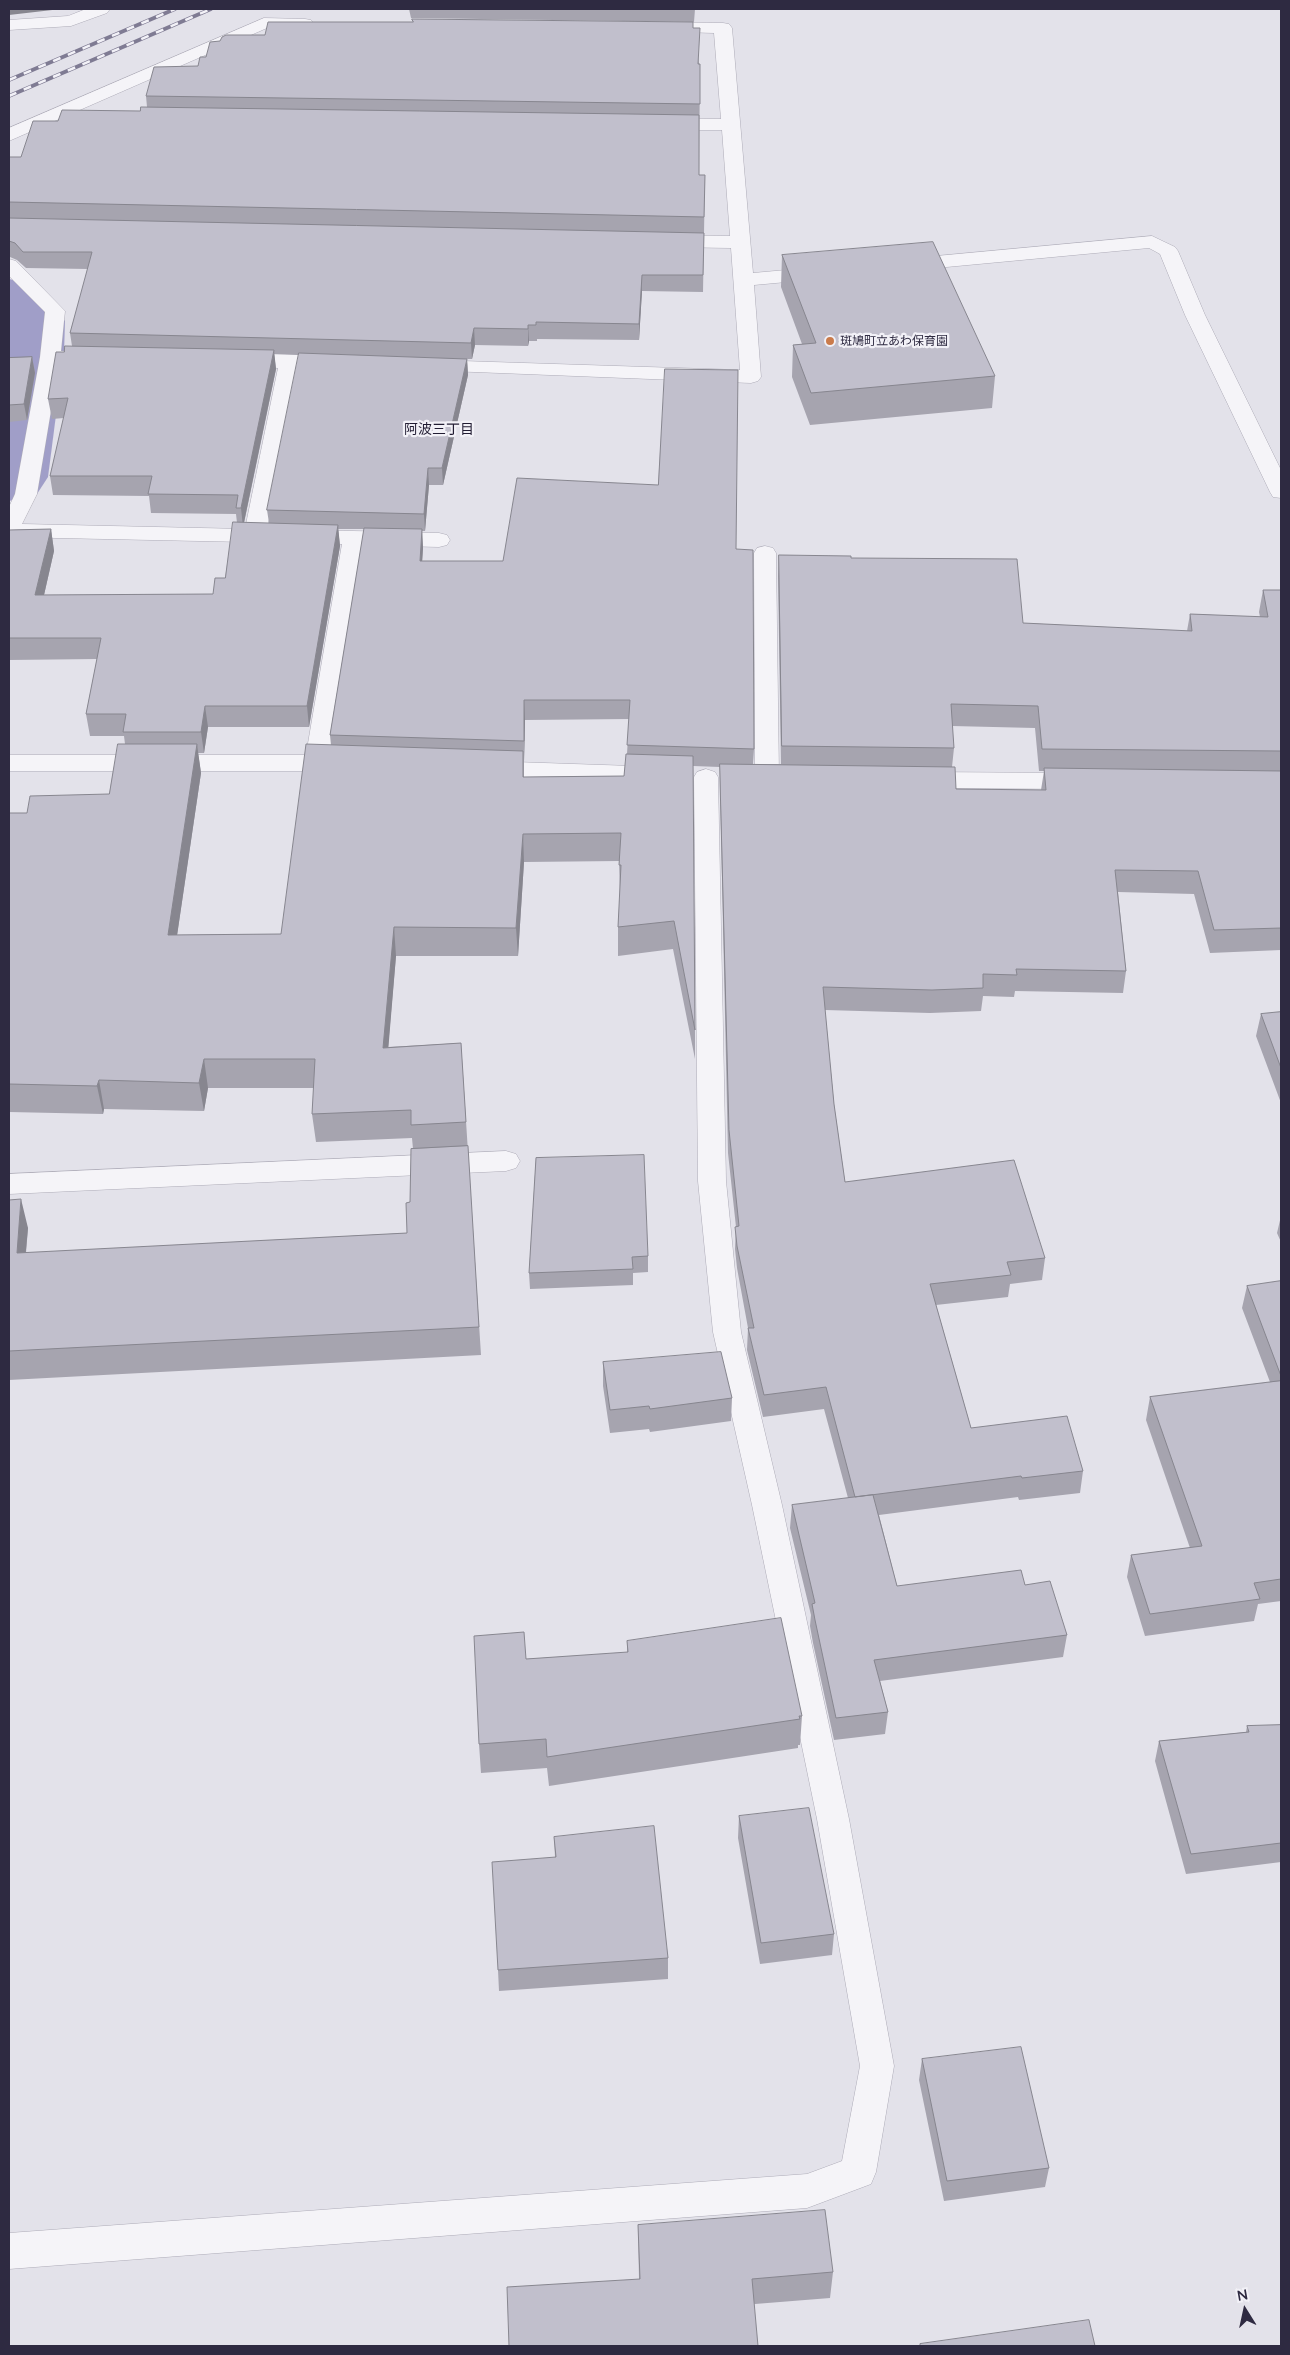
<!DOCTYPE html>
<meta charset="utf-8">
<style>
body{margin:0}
#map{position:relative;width:1290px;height:2355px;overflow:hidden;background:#e3e2ea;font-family:Lato,sans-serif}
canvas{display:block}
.frame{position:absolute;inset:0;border:10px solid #2e2a41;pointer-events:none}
.north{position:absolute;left:1220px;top:2285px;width:50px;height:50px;-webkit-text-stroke:4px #f2f1f7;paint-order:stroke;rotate:350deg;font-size:14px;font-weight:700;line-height:20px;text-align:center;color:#2e2a41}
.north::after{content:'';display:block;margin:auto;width:18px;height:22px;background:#2e2a41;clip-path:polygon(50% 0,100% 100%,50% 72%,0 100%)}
</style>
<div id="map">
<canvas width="1290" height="2355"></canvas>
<div class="frame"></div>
<div class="north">N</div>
</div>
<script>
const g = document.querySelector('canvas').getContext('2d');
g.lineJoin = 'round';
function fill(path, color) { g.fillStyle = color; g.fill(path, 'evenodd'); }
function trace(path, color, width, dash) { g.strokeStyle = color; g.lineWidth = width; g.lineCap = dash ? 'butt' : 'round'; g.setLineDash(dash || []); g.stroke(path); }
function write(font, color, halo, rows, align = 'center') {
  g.font = font + ' Lato,"Noto Sans JP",sans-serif'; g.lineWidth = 4.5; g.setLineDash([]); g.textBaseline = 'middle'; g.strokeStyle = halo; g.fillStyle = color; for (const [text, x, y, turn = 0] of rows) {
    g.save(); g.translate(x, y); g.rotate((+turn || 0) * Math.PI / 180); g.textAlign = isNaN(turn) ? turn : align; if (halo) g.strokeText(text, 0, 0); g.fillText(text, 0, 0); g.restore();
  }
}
fill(new Path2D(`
 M9 279 35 285 54 305 65 321 64 353 48 477 37 494 9 501Z`), '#a09ec8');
const street = new Path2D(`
 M86 9H110L107 13 71 26 9 30V20L68 16Z
 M264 18 305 19 311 20 314 24 311 28H267L9 141V128Z
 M656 22 723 23 729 24 732 28 753 273 819 267 826 269 829 273 826 277 819 279 754 285 761 377 758 381 751 383 424 370 421 366 424 362 431 360 740 370 731 248 668 247 661 245 658 241 661 237 668 235 730 236 722 130H661L654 128 652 124 654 120 661 118 721 119 714 33 650 31 647 27 650 23Z
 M1152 236 1175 247 1178 251 1205 315 1281 470V498L1273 497 1270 492 1185 315 1160 254 1149 248 904 271 897 269 894 265 897 261 904 259Z
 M9 259 16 261 65 311 61 351 101 354 104 358 101 362 59 363 37 494 22 524 245 529 278 368 229 364 226 360 229 356 236 354C266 355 313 352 340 359L343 363 340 367 333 369 299 368 267 529 439 533 447 535 450 540 447 545 439 547 364 545 330 755 348 758 352 763 348 768 340 771H9V755H306L342 544 9 537V507L15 494 40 357 45 312 9 276Z
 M765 546 773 548 776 553 779 778 776 783 767 786 758 783 755 778 754 553 757 548Z
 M485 761 662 767 671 770 674 775 671 780 662 783 485 777 476 774 473 769 476 764Z
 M706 769 715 772 718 777 726 1181 741 1332 782 1505 849 1819 894 2066 876 2172 871 2184 807 2208 9 2269V2233L807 2174 842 2161 860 2066 817 1819 752 1505 713 1332 698 1181 694 777 697 772Z
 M918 772 1080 773 1089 776 1092 781 1089 786 1080 789 918 788 909 785 906 780 909 775Z
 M506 1151 516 1154 520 1161 516 1168 506 1171 9 1194V1174Z`);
trace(street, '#adabb7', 1);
fill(street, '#f5f4f8');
const rail = new Path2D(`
 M9 80 175 9
 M9 96 211 9`);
trace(rail, '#7f7b93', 4);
trace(rail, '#f2f1f7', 2.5, [8]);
fill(new Path2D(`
 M409 9H695L694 22 411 18Z
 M412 19 693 28 699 64H700L699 175H705L703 292 642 291 639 340 537 339V341H529L528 346 475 345 472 359H467L468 375 443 485H429L425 531H422L423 548 422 561H503L736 549 754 749 753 764H781L778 576 779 555 851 558 1023 623 1187 631 1190 614 1260 617 1259 612 1263 590H1281V950L1210 953 1194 894 1118 892 1126 971 1123 993 1015 991 1014 997 983 996 981 1011 930 1013 825 1010 834 1104 845 1182 1045 1258 1042 1280 1010 1284 1008 1297 936 1305 971 1428 1083 1471 1080 1493 1019 1500 1018 1497 879 1515 897 1586 1025 1585 1067 1635 1063 1657 880 1681 888 1712 885 1734 834 1740 813 1643 810 1626 811 1615 790 1528 792 1505 848 1498 824 1409 763 1417 747 1350 748 1328 737 1268 735 1249 736 1227 728 1153 720 786V767L693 766 695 1030V1059L673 949 618 956V927L620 894 619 861 524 862 518 956H396L388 1047 461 1043 481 1355 9 1380V1200L28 1228 26 1253 407 1233 410 1202 413 1149 412 1138 316 1142 312 1114 314 1088H208L204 1111 104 1109 103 1114 9 1112V813H27L109 794 125 744 124 736H90L86 714 97 659 9 660V530L51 529 54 551 44 595 213 594 225 578 237 523 236 514 151 513 149 496 53 495 50 476 64 418 52 419 48 399 64 352 72 346 70 333 88 269 26 268 17 260 10 257 9 258V157H21L58 121 140 111 147 107 146 96 198 66 206 57 265 35 413 22ZM274 354 299 355 267 510 269 523H244L276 369ZM338 529H364L330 735 331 745 281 934 177 935 201 773 198 753H204L208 727H309L340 546ZM629 719 627 754 624 776 524 777V760V761L525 720ZM952 726 1035 728 1039 771H1044L1041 790 956 789 952 767 954 748Z
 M782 255 995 376 992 408 810 425 792 377 793 345 802 344 781 287Z
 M32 357 35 373 27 420 9 422V358Z
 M1281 1012V1103L1256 1036 1261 1014Z
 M536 1158 648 1256V1272L633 1273V1285L530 1289 529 1273Z
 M1281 1216V1242L1277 1233Z
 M1281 1281V1601L1258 1604 1254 1621 1145 1636 1127 1577 1131 1555 1190 1548 1146 1420 1150 1397 1270 1382 1242 1308 1247 1286Z
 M603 1362 732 1398 731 1421 650 1432 649 1429 610 1433 603 1386Z
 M627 1641 802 1716 800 1745H798V1748L549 1786 547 1768 481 1773 479 1744 526 1659 627 1653Z
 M1281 1725V1862L1186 1874 1155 1761 1159 1741 1246 1732 1247 1726Z
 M739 1816 834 1934 832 1955 760 1964 738 1838Z
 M554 1837 668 1958V1979L499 1991 498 1970 555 1857Z
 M922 2059 1049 2168 1045 2187 944 2201 919 2080Z
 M638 2225 833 2272 830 2298 755 2304 639 2279Z`), '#a6a4af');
fill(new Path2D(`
 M9 9H61L9 15Z
 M642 275V291L639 340V324Z
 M528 325 529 341 528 346Z
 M474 328 475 345 472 359 471 343Z
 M274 350 276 369 243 527 241 508Z
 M32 357 35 373 27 420 24 404Z
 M467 359 468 375 443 485 442 468Z
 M428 468 429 485 425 531 424 514Z
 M338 525 340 546 309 727 307 706Z
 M51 529 54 551 39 617 35 595Z
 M422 529 423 548 421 580 420 561Z
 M524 700 525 720 524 761Z
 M205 706 208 727 204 753 201 732Z
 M197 744 201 773 173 963 168 935Z
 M523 834 524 862 518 956 516 928Z
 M394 927 396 956 386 1076 383 1048Z
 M204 1059 208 1088 204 1111 199 1083Z
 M99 1080 104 1109 103 1114 97 1086Z
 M21 1199 28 1228 23 1282 17 1253Z`), '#87868f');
const building = new Path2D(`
 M412 19 693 22V28H700L698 64H700V104L146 96 154 67 198 66 200 57H206L210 42 220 41 222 37 226 35H265L268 22H413Z
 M141 107 699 115V175H705L704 217 9 202V157H21L33 121H58L62 110 140 111Z
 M9 218 704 233 703 275H642L639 324 536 322V325H528V329L474 328 471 343 70 333 92 252H23L15 243 9 241Z
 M933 242 995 376 811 393 793 345 816 343 782 255Z
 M65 346 274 350 241 508H236L238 495 148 494 152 476H50L68 398 48 399 56 352H64Z
 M299 353 467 359 442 468H428L424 514 267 510Z
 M32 357 24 404 9 405V358Z
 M665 369 738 370 736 549 753 550 754 749 627 745 630 700H524V741L330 735 364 528 422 529 420 561H503L517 478 658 485Z
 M233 522 338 525 307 706H205L201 732H123L126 714H86L101 638H9V530L51 529 35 595 213 594 215 578H225Z
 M779 555 851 556V558L1017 559 1023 623 1192 631 1190 614 1268 617 1263 590H1281V751L1042 749 1038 706 951 704 954 748 782 746Z
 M118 744H197L168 935 281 934 306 744 523 751V777L624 776 626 754 693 756 695 1030 674 921 618 927 621 865H619L621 833 523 834 516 928 394 927 383 1048 461 1043 466 1122 411 1125V1110L312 1114 315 1059H204L199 1083 99 1080 97 1086 9 1084V813H27L30 796 109 794Z
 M720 764 955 767 956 789 1046 790 1044 768 1281 771V928L1214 930 1198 871 1115 870 1126 971 1016 969 1017 975 983 974V988L932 990 823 987 834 1104 845 1182 1014 1160 1045 1258 1007 1262 1011 1275 930 1284 971 1428 1067 1416 1083 1471 1022 1478 1021 1476 855 1497 826 1387 764 1395 748 1328H754L737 1246 735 1227 739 1226 729 1130Z
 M1281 1012V1068L1261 1014Z
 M468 1146 479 1327 9 1351V1200L21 1199 17 1253 407 1233 406 1203 410 1202 411 1149Z
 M644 1155 648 1256 632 1257 633 1269 529 1273 536 1158Z
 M1281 1281V1376L1247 1286Z
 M721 1352 732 1398 650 1409 649 1406 610 1410 603 1362Z
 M1281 1381V1579L1254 1583 1260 1599 1150 1614 1131 1555 1202 1546 1150 1397Z
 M873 1495 897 1586 1021 1570 1025 1585 1050 1581 1067 1635 874 1660 888 1712 836 1718 815 1620 812 1604 815 1603 792 1505Z
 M781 1618 802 1716H799L800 1719 547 1757 546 1739 479 1744 474 1636 524 1632 526 1659 628 1652 627 1641Z
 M1281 1725V1843L1191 1854 1159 1741 1249 1732 1247 1726Z
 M809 1808 834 1934 761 1943 739 1816Z
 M654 1826 668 1958 498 1970 492 1862 556 1857 554 1837Z
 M1021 2047 1049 2168 947 2181 922 2059Z
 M825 2210 833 2272 752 2279 758 2346H509L507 2287 640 2279 638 2225Z
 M1089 2320 1095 2346H920V2344Z`);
fill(building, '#c1bfcc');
trace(building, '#87868f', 1);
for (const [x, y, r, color] of [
 [830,341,5,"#ca7b4b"]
]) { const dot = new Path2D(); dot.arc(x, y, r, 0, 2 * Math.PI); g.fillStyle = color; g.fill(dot); trace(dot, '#f2f1f7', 2); }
write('12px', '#2e2a41', '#f2f1f7', [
 ["斑鳩町立あわ保育園",840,341]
], 'left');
write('14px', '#211c32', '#f2f1f7', [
 ["阿波三丁目",439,429]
]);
</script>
